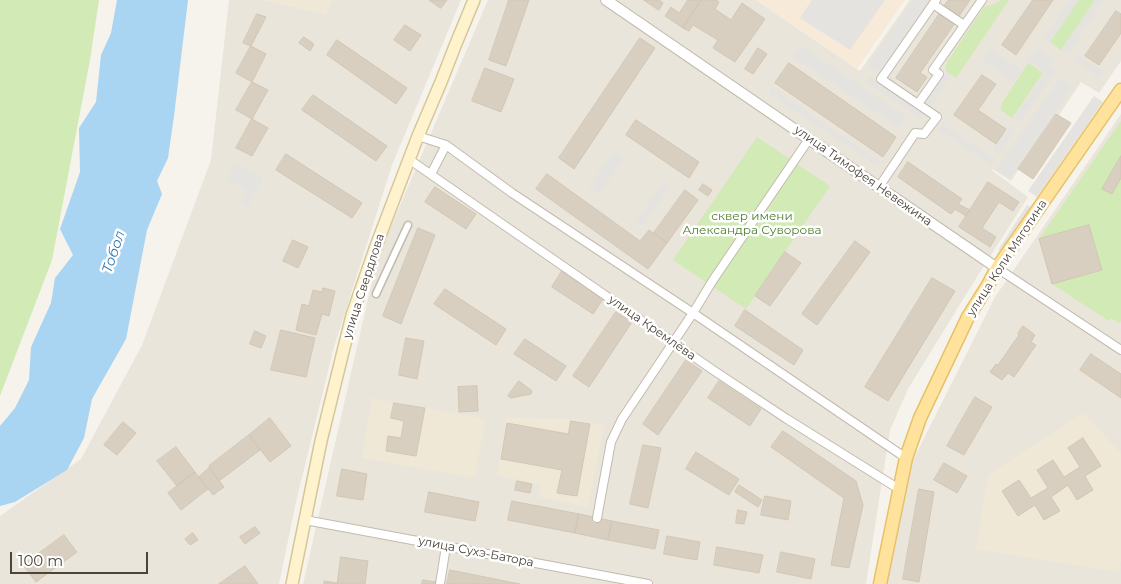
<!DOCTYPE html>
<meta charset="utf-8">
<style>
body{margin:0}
#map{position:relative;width:1121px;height:584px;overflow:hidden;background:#f6f3ec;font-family:Montserrat,sans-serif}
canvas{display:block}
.scale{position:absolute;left:10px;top:552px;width:138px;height:22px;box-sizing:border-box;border:2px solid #4b4439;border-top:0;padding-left:6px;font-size:15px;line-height:18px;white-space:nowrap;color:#4b4439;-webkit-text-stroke:4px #fff;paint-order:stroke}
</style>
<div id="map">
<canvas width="1121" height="584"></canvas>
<div class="scale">100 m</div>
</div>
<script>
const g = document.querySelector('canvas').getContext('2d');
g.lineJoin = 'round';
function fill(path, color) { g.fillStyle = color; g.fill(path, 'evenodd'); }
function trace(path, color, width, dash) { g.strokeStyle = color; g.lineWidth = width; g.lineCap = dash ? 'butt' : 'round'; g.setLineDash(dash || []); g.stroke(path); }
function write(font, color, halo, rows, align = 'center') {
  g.font = font + ' Montserrat,sans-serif'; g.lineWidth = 5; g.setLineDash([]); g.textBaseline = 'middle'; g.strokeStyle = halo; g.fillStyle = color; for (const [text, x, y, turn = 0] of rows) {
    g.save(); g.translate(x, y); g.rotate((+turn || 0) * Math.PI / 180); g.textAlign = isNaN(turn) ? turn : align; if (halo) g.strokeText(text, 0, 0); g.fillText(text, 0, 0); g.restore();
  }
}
fill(new Path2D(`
 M229 0H264L325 14 332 0H461L392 165 334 347 296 502 279 584H0V516L81 459 142 345 211 160Z
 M488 0H756L860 71 910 0H1121V61L1099 93 1081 82 1059 115 1056 113 1011 181 994 170 990 169 1028 197 975 280 908 389 890 430 866 584H303L377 259Z
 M1121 114V584H886L905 476 995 297Z`), '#eae5da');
fill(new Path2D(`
 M756 0H905L857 69Z`), '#f7ead8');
fill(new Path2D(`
 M264 0H332L325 14Z
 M372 398 485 419 475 478 362 458Z
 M1083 413 1121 453V561L1118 572 976 549 988 475Z
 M507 418 570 419 604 426 588 507 539 497 541 485 497 475Z`), '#efe8d6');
fill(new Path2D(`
 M0 0H99L90 60 52 260 0 396Z
 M1001 0H1009L956 78 947 72 945 67 947 62 984 7 993 5Z
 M1079 0H1095L1061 50 1050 42Z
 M1028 63 1043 73 1012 118 1001 110V105Z
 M1121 121V321L1119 323 1111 318 1109 321 1052 284 1039 239Z
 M757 137 830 186 746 309 673 260Z`), '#d2eab5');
fill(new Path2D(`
 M812 0H885L850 50 800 18Z
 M913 0H932L881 74 868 66Z
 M1070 0H1078L1050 42 1044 38Z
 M1095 0H1104L1068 54 1062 50Z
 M801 46 906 117 899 128 793 57Z
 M1037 48 1054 60 1050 66 1056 71 1020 122 1014 118 1046 72 1028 60Z
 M991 49 1022 70 1014 82 983 61Z
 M1079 55 1102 71 1098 77 1075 61Z
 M945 72 951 76 930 107 924 103Z
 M870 76 925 113 921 119 866 82Z
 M1060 78 1073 87 1010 178 997 169Z
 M772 88 879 161 876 165 768 93Z
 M1094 96 1103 102 1037 197 1028 191Z
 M943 124 995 159 991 165 939 130Z
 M1008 127 1014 131 999 154 993 150Z
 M615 151 625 159 599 193 589 186Z
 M236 164 263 178 248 207 241 203 247 190 227 180Z
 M663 183 669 187 643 225 636 221Z
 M1027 205 1033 209 1003 253 998 250Z`), '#e5e3e0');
fill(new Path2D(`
 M117 0H188L174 116 168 158 157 181 162 194 147 230 126 339 92 399 84 438 67 470 15 502 0 506V426L15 408 29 380 31 347 51 303 55 278 73 255 60 229 80 172 79 128 96 102 101 55 111 33Z`), '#a9d4f2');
const building = new Path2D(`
 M429 0H447L441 8Z
 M509 0H529L506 66 489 60Z
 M644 0H659L663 3 659 10Z
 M688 0H701L683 28 665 16 671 7 679 13Z
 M701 0H716L719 2 715 9 731 20 742 3 765 19 735 62 713 48 718 40 693 25 689 31 683 28Z
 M949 0H970L959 16 944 6Z
 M1033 0H1053L1016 55 1002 45Z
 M1116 11 1121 14V33L1099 65 1085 56Z
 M940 13 955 23 920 73 927 77 917 92 896 78Z
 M257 14 266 17 251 46 243 43Z
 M405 25 421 35 410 51 394 40Z
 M304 37 314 44 310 51 299 43Z
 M640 38 655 48 574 169 559 158Z
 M337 40 407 88 396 104 327 55Z
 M251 46 266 54 252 82 236 73Z
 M758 48 767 54 753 74 745 69Z
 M789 63 896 137 883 157 775 83Z
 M485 68 514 79 501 112 472 101Z
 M982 75 996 84 978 110 1006 129 996 144 954 115Z
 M252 82 268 90 252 119 236 110Z
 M313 95 387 146 376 161 302 110Z
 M1056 114 1071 123 1033 179 1018 169Z
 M252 119 268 128 252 156 236 148Z
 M636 120 699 162 689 178 626 135Z
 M286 154 362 203 352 218 276 170Z
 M1121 156V178L1112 194 1102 189Z
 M908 162 962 199 958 204 970 210 966 216 955 209 951 214 898 177Z
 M547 174 640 241 649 230 667 243 648 269 536 189Z
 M988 182 1019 202 1013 211 999 202 982 228 996 237 990 247 959 227Z
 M703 184 712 190 708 196 699 190Z
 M435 187 476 214 466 229 425 202Z
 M685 190 698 200 667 243 654 233Z
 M1089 225 1102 270 1052 284 1039 239Z
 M418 228 435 235 401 324 383 316Z
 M293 240 308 247 298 268 283 261Z
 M855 241 870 252 817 325 802 314Z
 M785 252 801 263 770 306 755 296Z
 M562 271 603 299 593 314 552 287Z
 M932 278 955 291 888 401 865 387Z
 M323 288 335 291 329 316 322 314 316 335 296 330 302 304 309 306 313 290 322 292Z
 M445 289 506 329 496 345 434 304Z
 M745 310 803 350 794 365 735 326Z
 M616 312 632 322 589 387 573 376Z
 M1023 326 1035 335 1031 342 1036 345 1014 377 1008 373 1002 380 990 372 996 364 998 365 1019 335 1018 334Z
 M281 330 315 338 306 377 271 370Z
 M255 331 266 336 261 348 250 344Z
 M406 338 424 341 417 379 399 375Z
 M525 339 566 366 556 381 514 354Z
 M1091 354 1121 374V398L1080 370Z
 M686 360 702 371 658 435 643 424Z
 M519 381 532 391 531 394 511 398 508 396Z
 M719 381 761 409 750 426 708 398Z
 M477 386 478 411 459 412 458 387Z
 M975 397 992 407 964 455 947 446Z
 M394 403 425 408 416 456 386 451 388 436 401 438 404 421 391 418Z
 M270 418 291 446 270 462 249 435Z
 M571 421 590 424 577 496 557 493 562 470 501 459 507 423 568 434Z
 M123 422 136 433 117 455 104 445Z
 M783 431 856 481 863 505 849 568 831 565 844 498 771 447Z
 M249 435 260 450 219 481 209 466Z
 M1083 438 1101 466 1085 476 1093 490 1077 500 1068 485 1051 497 1060 511 1044 520 1035 505 1018 516 1002 491 1019 480 1031 498 1048 488 1037 470 1053 460 1064 477 1080 467 1068 448Z
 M643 445 661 448 648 508 630 504Z
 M176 447 195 472 177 486 157 461Z
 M696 452 739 479 729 495 686 469Z
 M944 463 967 476 957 493 934 480Z
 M209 468 224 487 213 495 199 477Z
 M342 469 367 474 363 500 337 496Z
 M195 472 208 489 181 510 168 493Z
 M517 481 532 484 530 493 515 490Z
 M739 485 762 500 758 507 735 492Z
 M919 489 934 492 919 582 903 579Z
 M429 492 479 502 475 521 425 512Z
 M765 496 791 501 788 520 761 515Z
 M512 501 579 514 575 533 508 520Z
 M738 510 747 512 744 524 736 523Z
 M579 514 612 521 608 540 575 533Z
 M612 521 659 530 655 549 608 540Z
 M255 527 260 533 245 544 240 537Z
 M193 533 198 540 190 545 185 539Z
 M64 535 77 552 36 582 23 565Z
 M667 536 700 542 697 560 664 554Z
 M717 547 763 555 759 573 714 565Z
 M781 552 815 559 811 579 777 572Z
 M341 557 368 561 365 584H324V581L337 583Z
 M245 566 258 584H219Z
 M450 570 520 584H447Z
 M423 580 436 582V584H422Z`);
fill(building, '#d8cfc1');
trace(building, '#d3c7b4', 1);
const pedestrian = new Path2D(`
 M376 294 408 225`);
const minor = new Path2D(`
 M933 4 964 25
 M918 104 939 74 933 70 982 0
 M418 136 446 145 512 193 693 313 906 458
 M410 160 713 370 787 419 899 489
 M431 174 446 145
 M879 187 915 133 924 134 937 117 881 79 936 0
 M997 268 1121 350
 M597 518 611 442 622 419 693 313 713 280 809 139
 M305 520 648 584
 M440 584 446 546`);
const tertiary = new Path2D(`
 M606 0 997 268`);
const secondary = new Path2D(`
 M292 584 321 441 352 315 376 246 418 136 441 82 455 46 474 0`);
const primary = new Path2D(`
 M880 584 906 458 920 418 968 317 988 285 997 268 1121 90`);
trace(pedestrian, '#c2bbae', 9);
trace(minor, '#c2bbae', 10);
trace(tertiary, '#c2bbae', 12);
trace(secondary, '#d6c79b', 14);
trace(primary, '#e6c16a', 15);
trace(pedestrian, '#fff', 6);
trace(minor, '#fff', 8);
trace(tertiary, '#fff', 10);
trace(secondary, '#fff3cd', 11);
trace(primary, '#ffe39c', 12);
write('12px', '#4b4439', '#fff', [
 ["улица Тимофея Невежина",863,176,35],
 ["улица Коли Мяготина",1007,258,-57],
 ["улица Свердлова",364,286,-72],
 ["улица Кремлёва",652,328,35],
 ["улица Сухэ-Батора",476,552,11]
]);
write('12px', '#4a7f2a', '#fff', [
 ["сквер имени",752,216],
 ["Александра Суворова",752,230]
]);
write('italic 14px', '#2e7ab2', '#fff', [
 ["Тобол",114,252,-71]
]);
</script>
